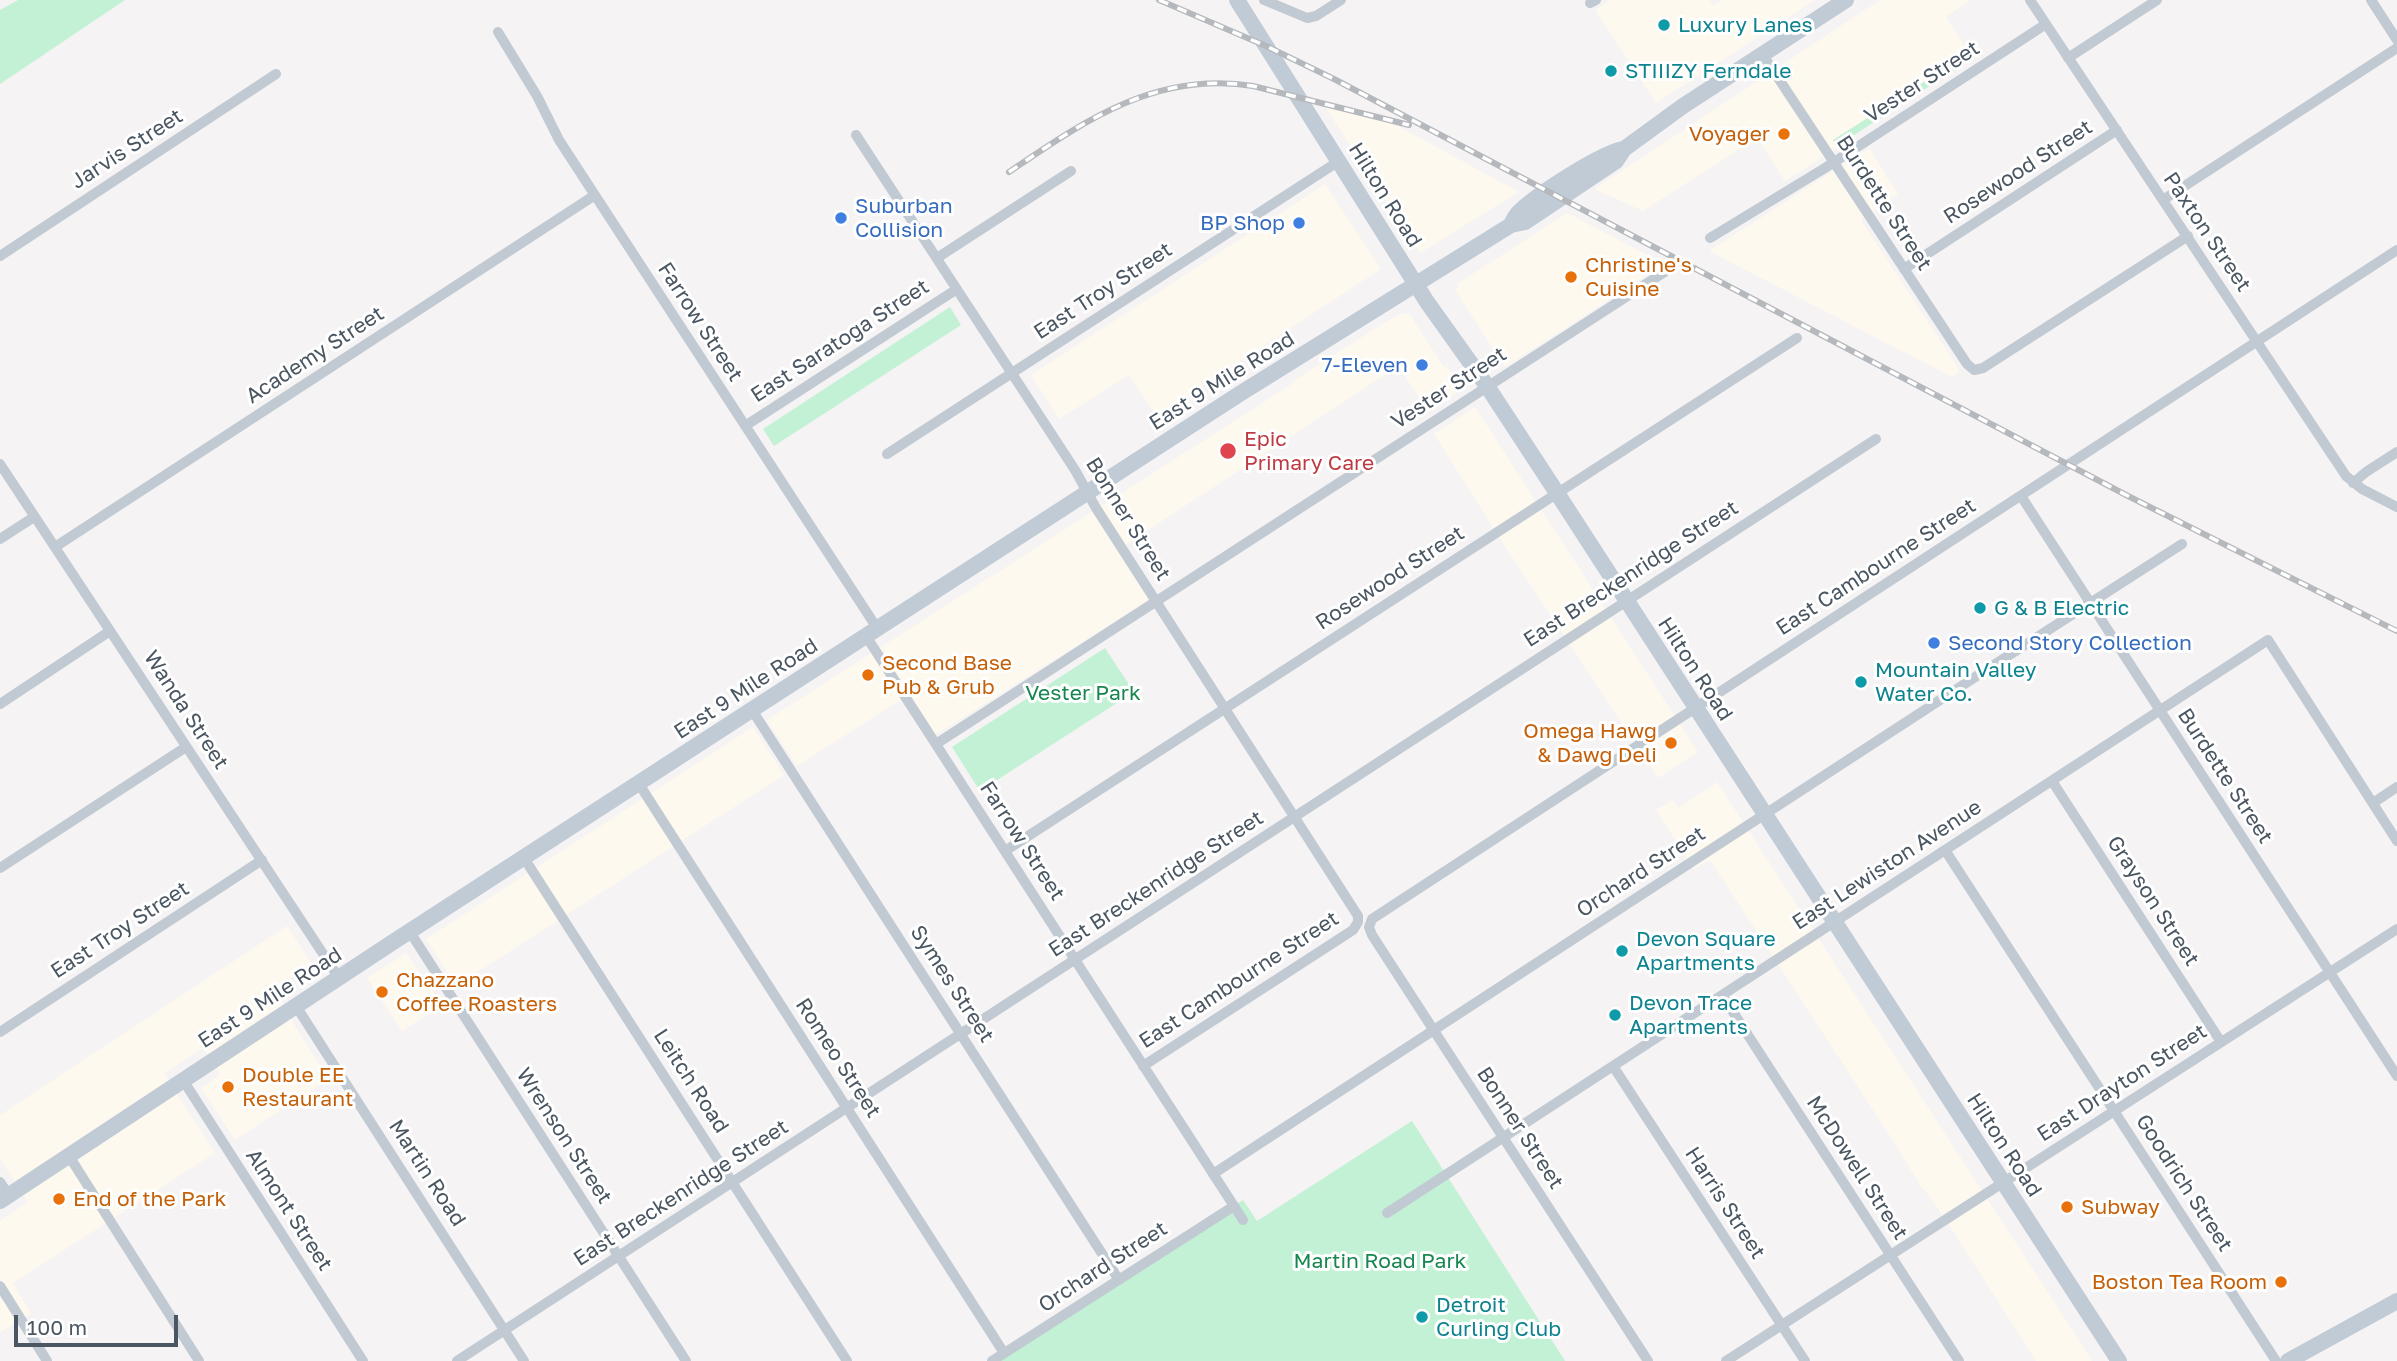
<!DOCTYPE html>
<style>
body{margin:0}
#map{position:relative;width:2397px;height:1361px;overflow:hidden;background:#f5f3f3;font-family:"Golos Text",sans-serif}
canvas{display:block}
.scale{position:absolute;left:14px;top:1315px;width:164px;height:32px;box-sizing:border-box;border:4px solid #4a5661;border-top:0;padding-left:9px;font-size:21px;line-height:24px;white-space:nowrap;color:#4a5661;-webkit-text-stroke:5px #fff;paint-order:stroke}
</style>
<div id="map">
<canvas width="2397" height="1361"></canvas>
<div class="scale">100 m</div>
</div>
<script>
const g = document.querySelector('canvas').getContext('2d');
g.lineJoin = 'round';
function fill(path, color) { g.fillStyle = color; g.fill(path, 'evenodd'); }
function trace(path, color, width, dash) { g.strokeStyle = color; g.lineWidth = width; g.lineCap = dash ? 'butt' : 'round'; g.setLineDash(dash || []); g.stroke(path); }
function write(font, color, halo, rows, align = 'center') {
  g.font = font + ' "Golos Text",sans-serif'; g.lineWidth = 6; g.setLineDash([]); g.textBaseline = 'middle'; g.strokeStyle = halo; g.fillStyle = color; for (const [text, x, y, turn = 0] of rows) {
    g.save(); g.translate(x, y); g.rotate((+turn || 0) * Math.PI / 180); g.textAlign = isNaN(turn) ? turn : align; if (halo) g.strokeText(text, 0, 0); g.fillText(text, 0, 0); g.restore();
  }
}
fill(new Path2D(`
 M1610 0H1709L1713 5 1722 0H1815L1656 103 1595 10Z
 M1880 0H1970L1946 17 1969 53 1834 140 1838 148 1785 181 1757 138 1643 211 1594 189Z
 M1326 108 1385 119 1519 192 1420 253Z
 M1869 148 1898 194 1861 220 1960 371 1952 377 1709 251Z
 M1325 184 1381 269 1156 416 1129 375 1059 419 1031 375Z
 M1567 213 1653 258 1661 266 1505 367 1455 290 1459 287 1457 284Z
 M1409 313 1444 367 1446 366 1462 389 1428 411 1398 366 1121 548 1152 598 932 737 905 697 797 766 767 720 1292 384V382L1382 324 1401 314Z
 M1475 407 1698 752 1658 778 1502 542 1434 434Z
 M753 727 784 775 456 986 426 939Z
 M1717 782 2064 1317 2092 1361H2036L1951 1228 1925 1190H1923L1897 1147 1710 860 1694 869 1656 810 1673 800 1678 808Z
 M287 926 312 964 280 985V997L295 1026 329 1079 235 1140 201 1088 220 1075 203 1048 164 1074 215 1153 13 1283 31 1313 0 1333V1221L28 1202 0 1159V1115Z
 M406 953 442 1005 402 1031 367 978Z`), '#fdf9ef');
fill(new Path2D(`
 M18 0H125L0 84V10Z
 M1969 53 1973 58 1837 146 1833 140Z
 M950 307 961 325 774 446 763 429Z
 M1105 648 1134 692 980 791 952 747Z
 M1412 1121 1565 1361H993L1243 1200 1257 1221Z`), '#c3f1d5');
trace(new Path2D(`
 M1264 0 1307 18 1316 16 1341 0
 M2030 0 2346 476 2362 489 2397 507
 M2371 0 2397 40
 M1590 3 1596 0
 M498 32 537 96 559 140 877 628
 M1763 55 1967 364 1974 370 1983 368 2188 236
 M2068 58 2157 0
 M856 135 1075 470 1096 508 1358 916V922L1353 930 1143 1066
 M2163 200 2397 48
 M1710 238 1825 168 2046 24
 M0 256 276 74
 M937 258 1071 171
 M1904 269 2117 130
 M745 426 957 289
 M887 454 1339 161
 M0 464 339 978
 M2353 483 2366 472 2397 452
 M2021 496 2397 1076
 M0 539 34 517
 M55 547 595 195
 M866 636 1243 1220
 M0 704 110 631
 M752 710 1119 1280
 M936 744 1666 271
 M2052 781 2221 1042
 M639 784 1004 1353
 M2373 803 2397 787
 M1945 850 2276 1361
 M1005 851 1797 338
 M524 858 847 1361
 M0 868 186 747
 M410 932 686 1361
 M1722 995 1959 1361
 M296 1006 524 1361
 M0 1032 262 860
 M1613 1066 1805 1361
 M183 1080 363 1361
 M69 1156 199 1361
 M1213 1174 1986 670 2182 544
 M0 1182 9 1195
 M1387 1213 2268 640 2397 841
 M0 1286 47 1361
 M457 1361 1876 439
 M992 1361 1234 1206
 M1648 1361 1372 935 1369 927 1372 919 2397 250
 M1726 1361 2397 929`), '#c1cad2', 10);
trace(new Path2D(`
 M1237 0 1427 302 1487 386 1557 493 2119 1361
 M1511 225C1513 220 1516 215 1520 211 1538 194 1601 153 1624 149
 M0 1201 390 944 1241 393 1511 225 1525 222 1616 161 1624 149 1683 106 1846 0
 M2288 1361 2397 1301`), '#c1cbd6', 16);
const rail = new Path2D(`
 M1159 0 1266 46 1334 79 2128 496 2397 631
 M1009 172C1086 120 1156 71 1253 86L1409 125`);
trace(rail, '#b5b8bd', 6);
trace(rail, '#fff', 3.5, [10]);
for (const [x, y, r, color] of [
 [1664,25,7,"#0f9aa8"],
 [1611,71,7,"#0f9aa8"],
 [1784,134,7,"#e8710a"],
 [841,218,7,"#3f7fe0"],
 [1299,223,7,"#3f7fe0"],
 [1571,277,7,"#e8710a"],
 [1422,365,7,"#3f7fe0"],
 [1228,451,9,"#e0444e"],
 [1980,608,7,"#0f9aa8"],
 [1934,643,7,"#3f7fe0"],
 [868,675,7,"#e8710a"],
 [1861,682,7,"#0f9aa8"],
 [1671,743,7,"#e8710a"],
 [1622,951,7,"#0f9aa8"],
 [382,992,7,"#e8710a"],
 [1615,1015,7,"#0f9aa8"],
 [228,1087,7,"#e8710a"],
 [59,1199,7,"#e8710a"],
 [2067,1207,7,"#e8710a"],
 [2281,1282,7,"#e8710a"],
 [1422,1317,7,"#0f9aa8"]
]) { const dot = new Path2D(); dot.arc(x, y, r, 0, 2 * Math.PI); g.fillStyle = color; g.fill(dot); trace(dot, '#fff', 2.5); }
write('21px', '#0d838f', '#fff', [
 ["Luxury Lanes",1678,25],
 ["STIIIZY Ferndale",1625,71],
 ["G & B Electric",1994,608],
 ["Mountain Valley",1875,670],
 ["Water Co.",1875,694],
 ["Devon Square",1636,939],
 ["Apartments",1636,963],
 ["Devon Trace",1629,1003],
 ["Apartments",1629,1027],
 ["Detroit",1436,1305],
 ["Curling Club",1436,1329]
], 'left');
write('21px', '#4a5661', '#fff', [
 ["Vester Street",1922,82,-33],
 ["Jarvis Street",127,149,-33],
 ["Rosewood Street",2018,172,-33],
 ["Hilton Road",1385,195,58],
 ["Burdette Street",1884,203,57],
 ["Paxton Street",2207,232,56],
 ["East Troy Street",1103,291,-33],
 ["Farrow Street",700,322,57],
 ["East Saratoga Street",840,341,-33],
 ["Academy Street",315,355,-33],
 ["East 9 Mile Road",1222,381,-32],
 ["Vester Street",1449,388,-33],
 ["Bonner Street",1128,519,58],
 ["East Cambourne Street",1876,567,-33],
 ["East Breckenridge Street",1631,574,-33],
 ["Rosewood Street",1390,578,-33],
 ["Hilton Road",1695,669,57],
 ["East 9 Mile Road",746,689,-33],
 ["Wanda Street",186,710,57],
 ["Burdette Street",2225,776,57],
 ["Farrow Street",1022,841,57],
 ["East Lewiston Avenue",1887,865,-33],
 ["Orchard Street",1641,872,-33],
 ["East Breckenridge Street",1156,884,-33],
 ["Grayson Street",2153,901,57],
 ["East Troy Street",120,930,-33],
 ["East Cambourne Street",1239,980,-33],
 ["Symes Street",952,984,57],
 ["East 9 Mile Road",270,998,-33],
 ["Romeo Street",838,1058,57],
 ["Leitch Road",691,1081,57],
 ["East Drayton Street",2122,1083,-33],
 ["Bonner Street",1520,1128,57],
 ["Wrenson Street",564,1136,57],
 ["Hilton Road",2004,1145,57],
 ["McDowell Street",1857,1168,57],
 ["Martin Road",427,1173,57],
 ["Goodrich Street",2184,1183,57],
 ["East Breckenridge Street",681,1193,-33],
 ["Harris Street",1725,1203,57],
 ["Almont Street",289,1210,57],
 ["Orchard Street",1103,1267,-33]
]);
write('21px', '#c56008', '#fff', [
 ["Voyager",1770,134,"right"],
 ["Christine's",1585,265],
 ["Cuisine",1585,289],
 ["Second Base",882,663],
 ["Pub & Grub",882,687],
 ["Omega Hawg",1657,731,"right"],
 ["& Dawg Deli",1657,755,"right"],
 ["Chazzano",396,980],
 ["Coffee Roasters",396,1004],
 ["Double EE",242,1075],
 ["Restaurant",242,1099],
 ["End of the Park",73,1199],
 ["Subway",2081,1207],
 ["Boston Tea Room",2267,1282,"right"]
], 'left');
write('21px', '#366cbe', '#fff', [
 ["Suburban",855,206],
 ["Collision",855,230],
 ["BP Shop",1285,223,"right"],
 ["7-Eleven",1408,365,"right"],
 ["Second Story Collection",1948,643]
], 'left');
write('21px', '#be3a42', '#fff', [
 ["Epic",1244,439],
 ["Primary Care",1244,463]
], 'left');
write('21px', '#17864f', '#fff', [
 ["Vester Park",1083,693],
 ["Martin Road Park",1380,1261]
]);
</script>
